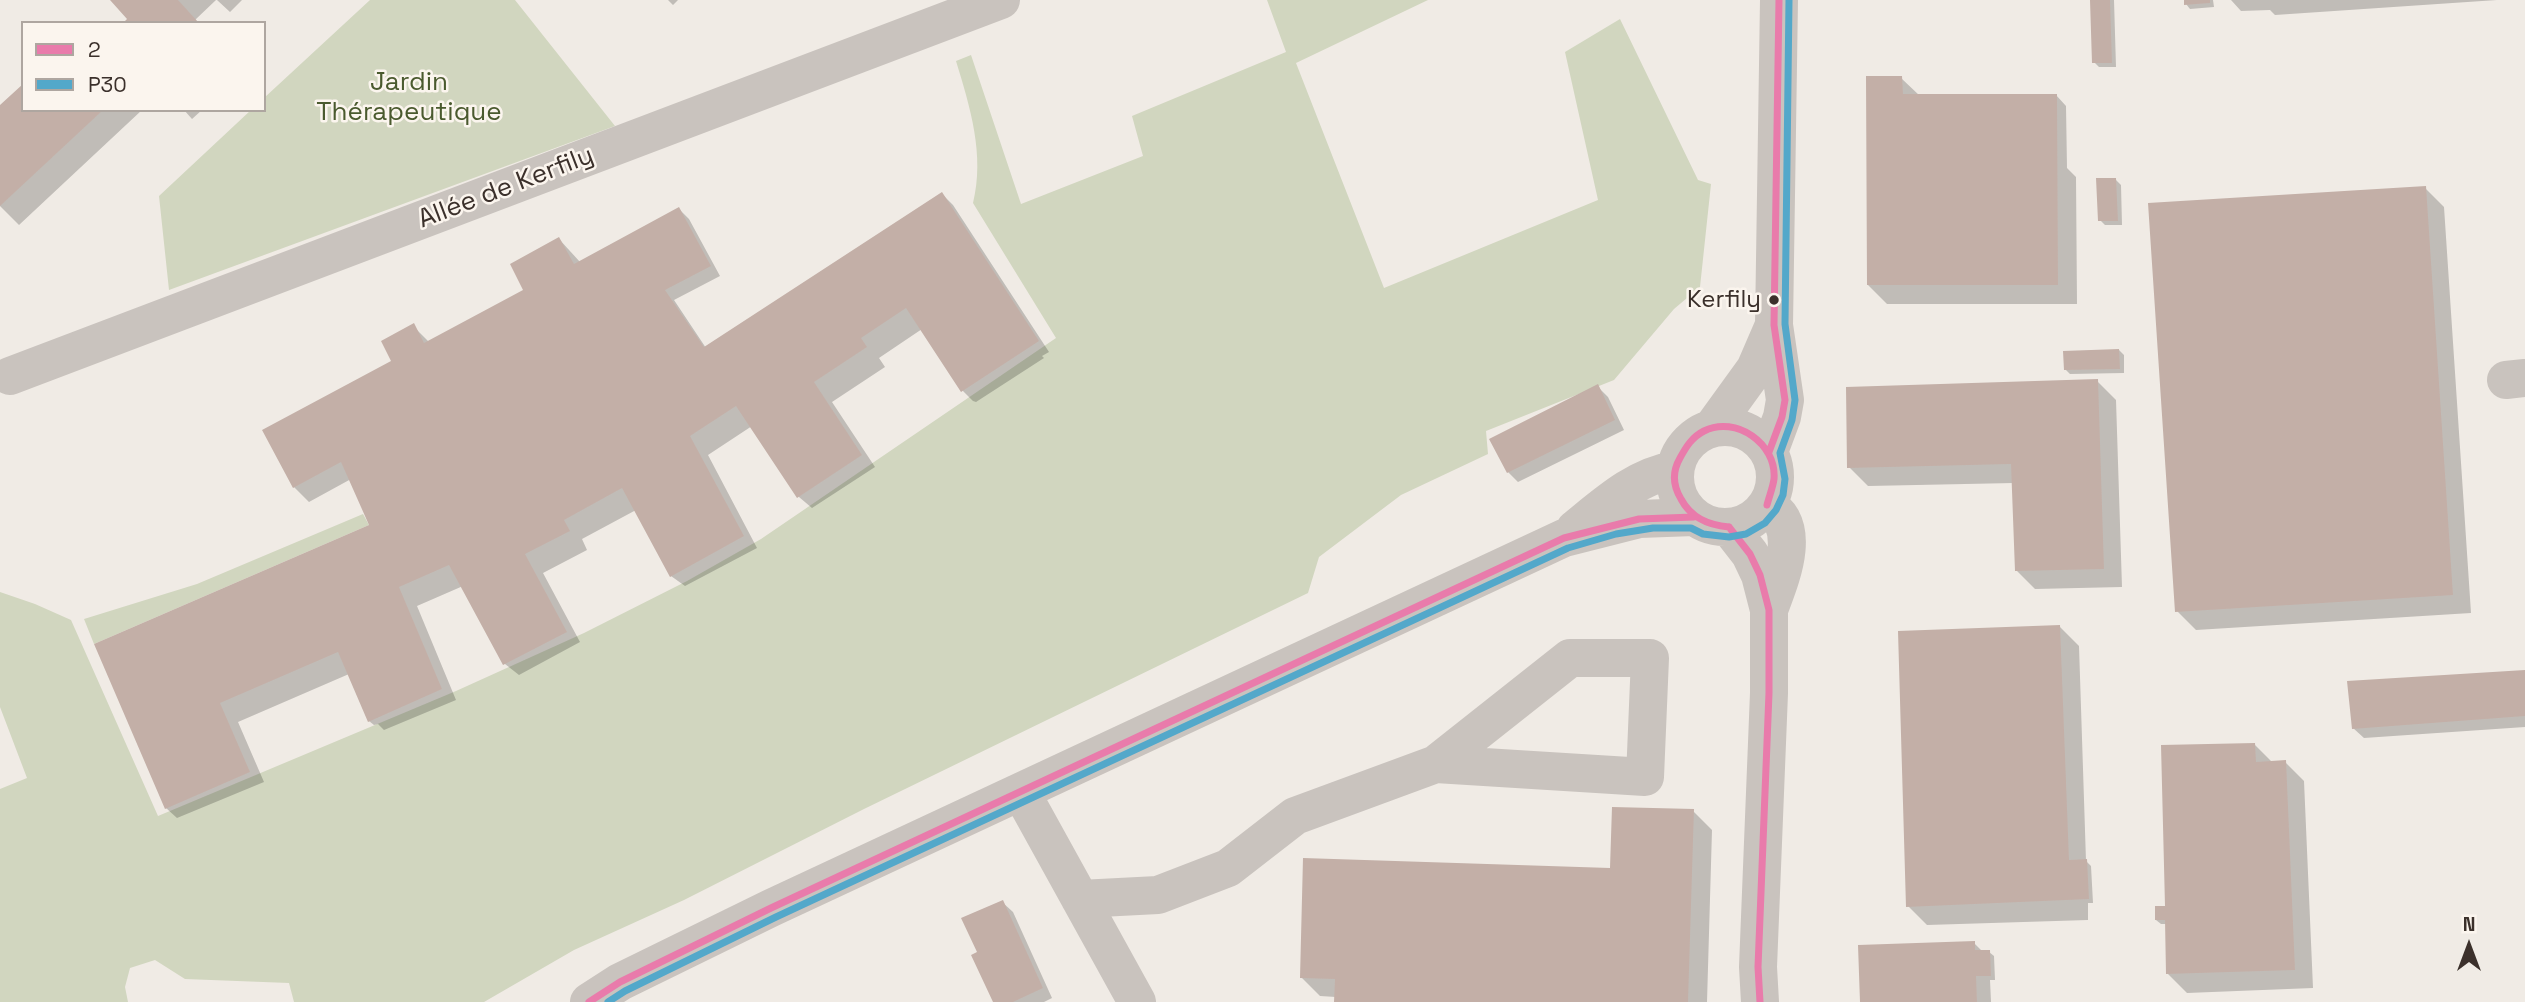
<!DOCTYPE html>
<meta charset="utf-8">
<style>
body{margin:0}
#map{position:relative;width:2525px;height:1002px;overflow:hidden;background:#f0ebe5;font-family:"Space Grotesk",sans-serif}
canvas{display:block}
.legend{position:absolute;left:21px;top:21px;width:245px;height:91px;box-sizing:border-box;background:#fbf5ee;border:2px solid #aea6a0;margin:0;padding:9px 12px;list-style:none;font-size:21px;color:#3b302b}
.legend li{display:flex;align-items:center;gap:14px;height:35px}
.legend b{width:35px;border:2px solid #aea6a0}
.north{position:absolute;left:2434px;top:911px;width:70px;height:70px;-webkit-text-stroke:5px #fbf5ee;paint-order:stroke;rotate:0deg;font-size:19px;font-weight:700;line-height:28px;text-align:center;color:#3b302b}
.north::after{content:'';display:block;margin:auto;width:24px;height:32px;background:#3b302b;clip-path:polygon(50% 0,100% 100%,50% 72%,0 100%)}
</style>
<div id="map">
<canvas width="2525" height="1002"></canvas>
<ul class="legend">
<li><b style="height:9px;background:#e97bab"></b>2</li>
<li><b style="height:9px;background:#53a8ca"></b>P30</li>
</ul>
<div class="north">N</div>
</div>
<script>
const g = document.querySelector('canvas').getContext('2d');
g.lineJoin = 'round';
function fill(path, color) { g.fillStyle = color; g.fill(path, 'evenodd'); }
function trace(path, color, width, dash) { g.strokeStyle = color; g.lineWidth = width; g.lineCap = dash ? 'butt' : 'round'; g.setLineDash(dash || []); g.stroke(path); }
function write(font, color, halo, rows, align = 'center') {
  g.font = font + ' "Space Grotesk",sans-serif'; g.lineWidth = 5; g.setLineDash([]); g.textBaseline = 'middle'; g.strokeStyle = halo; g.fillStyle = color; for (const [text, x, y, turn = 0] of rows) {
    g.save(); g.translate(x, y); g.rotate((+turn || 0) * Math.PI / 180); g.textAlign = isNaN(turn) ? turn : align; if (halo) g.strokeText(text, 0, 0); g.fillText(text, 0, 0); g.restore();
  }
}
fill(new Path2D(`
 M370 0H515L615 126 169 290 159 196 251 110H264V98Z
 M1267 0H1428L1296 63 1384 288 1598 200 1565 52 1620 19 1698 180 1711 184 1700 287 1674 309 1614 380 1486 431 1488 454 1401 495 1319 557 1308 593 864 809 684 900 574 950 484 1002H294L289 983 185 979 155 960 130 968 125 987 128 1002H0V789L27 778 0 707V592L35 604 71 620 158 816 456 691 584 633 687 581 761 539 1056 338 973 203C985 155 970 107 956 61L971 55 1021 204 1143 156 1132 116 1286 52Z
 M363 514 369 525 94 644 84 619 197 584Z`), '#d1d6bf');
fill(new Path2D(`
 M112 0H216L195 20 130 19Z
 M217 0H242L230 12Z
 M668 0H678L673 5Z
 M2092 0H2114L2116 67H2099L2094 62Z
 M2185 0H2213L2214 7 2190 9 2186 4Z
 M2231 0H2497L2275 15 2270 10 2241 11Z
 M1901 78 1920 96 2056 95 2066 106 2067 168 2076 177 2077 304H1887L1868 285Z
 M0 107 23 110H142L19 225 0 206Z
 M184 110H202L192 119Z
 M2116 180 2121 185 2122 225H2105L2100 220Z
 M2425 188 2444 207 2471 613 2196 630 2177 611Z
 M942 194 953 205 1049 352 1042 356 1044 358 976 402 973 401 963 391 922 329 879 358 885 367 832 402 875 467 812 508 799 497 752 426 708 455 757 548 685 586 671 576 636 510 582 539 587 550 543 573 580 642 519 675 505 664 463 586 417 606 456 700 384 730 378 724 374 725 369 721 349 674 238 722 264 782 177 818 166 808 96 645 372 526 351 479 309 502 294 487 394 361 413 326 429 342 526 290 559 239 580 262 679 209 689 219 720 276 674 300 706 348Z
 M2119 350 2124 355V373L2070 374 2065 369Z
 M2097 381 2116 400 2122 587 2035 589 2016 570 2014 483 1868 486 1849 467Z
 M1598 387 1608 397 1624 430 1518 482 1508 472Z
 M2060 627 2079 646 2086 861 2091 866 2093 903H2088V920L1927 925 1908 906Z
 M2525 671V727L2364 738 2353 728Z
 M2254 744 2273 763 2285 762 2304 781 2313 988 2187 993 2168 974 2167 924H2161L2156 920 2167 910Z
 M1693 811 1712 830 1707 1002H1336V997L1320 996 1301 977 1611 870Z
 M1002 902 1013 912 1052 998 1044 1002H995L980 953Z
 M1974 943 1983 952H1989L1994 956 1995 980H1990L1991 1002H1862Z`), '#0003');
fill(new Path2D(`
 M110 0H178L199 23H123L127 19Z
 M2090 0H2110L2112 63H2092Z
 M2184 0H2210V3L2184 5Z
 M1866 76H1902L1903 94H2057L2058 285H1867Z
 M23 84V110H103L0 206V105Z
 M2096 178H2116L2118 221H2098Z
 M2426 186 2453 595 2175 612 2148 203Z
 M942 192 1039 341 961 392 906 308 861 338 867 347 814 382 862 455 797 498 736 406 690 436 744 536 670 577 622 488 564 520 570 531 525 554 567 632 503 665 449 565 399 587 442 689 368 722 338 652 220 703 250 772 165 809 94 644 369 525 341 462 293 488 262 430 391 361 381 341 414 323 424 343 523 290 510 264 559 237 574 264 679 207 711 266 665 290 704 347Z
 M2119 349 2120 369 2064 370 2063 351Z
 M2098 379 2104 569 2015 571 2011 464 1847 468 1846 387Z
 M1598 384 1615 420 1507 473 1489 439Z
 M2060 625 2069 860 2087 859 2089 899 1906 907 1898 631Z
 M2525 670V716L2352 729 2347 681Z
 M2255 743 2256 762 2286 760 2295 970 2166 974 2165 920H2155V906H2165L2161 745Z
 M1612 807 1694 809 1688 1002H1334L1335 979 1300 978 1303 858 1610 868Z
 M1003 900 1043 988 1013 1002H993L971 955 977 952 961 918Z
 M1975 941V950H1990L1991 976H1976L1977 1002H1860L1858 945Z`), '#c3afa7');
trace(new Path2D(`
 M10 376 1001 0
 M2506 380 2525 378
 M1675 477a50 50 0 1 1 100 0a50 50 0 1 1-100 0Z
 M1713 427 1755 369 1774 325
 M1769 452 1782 417 1785 400 1774 325 1779 0
 M1767 505C1804 526 1780 580 1769 610
 M1729 527 1750 554 1760 575 1769 610V693L1758 967 1760 1002
 M1575 529C1606 504 1635 477 1674 470
 M1021 792 1137 1002
 M1080 899 1158 895 1228 868 1295 816 1436 764 1570 658H1650L1645 777 1436 764
 M589 1002 620 982 771 908 1564 538 1639 519 1694 517`), '#c9c3be', 38);
trace(new Path2D(`
 M1769 452 1782 417 1785 400 1774 325 1779 0
 M1729 527 1750 554 1760 575 1769 610V693L1758 967 1760 1002
 M1729 527C1708 525 1691 518 1681 499 1673 486 1672 472 1680 458 1686 447 1692 437 1704 431 1736 415 1777 444 1774 479 1773 487 1769 497 1767 505
 M589 1002 620 982 771 908 1564 538 1639 519 1694 517`), '#e97bab', 7);
trace(new Path2D(`
 M608 1002 625 991 776 917 1568 548 1616 534 1653 528H1691L1703 534 1729 537 1746 534 1765 523 1776 510 1783 495 1785 479 1780 453 1792 420 1795 400 1785 324 1789 0`), '#53a8ca', 7);
for (const [x, y, r, color] of [
 [1774,300,6,"#3b302b"]
]) { const dot = new Path2D(); dot.arc(x, y, r, 0, 2 * Math.PI); g.fillStyle = color; g.fill(dot); trace(dot, '#fbf5ee', 2.5); }
write('24px', '#3b302b', '#fbf5ee', [
 ["Kerfily",1761,300]
], 'right');
write('26px', '#4a5a2e', '#fbf5ee', [
 ["Jardin",409,83],
 ["Thérapeutique",409,113]
]);
write('26px', '#3b302b', '#fbf5ee', [
 ["Allée de Kerfily",506,188,-21]
]);
</script>
